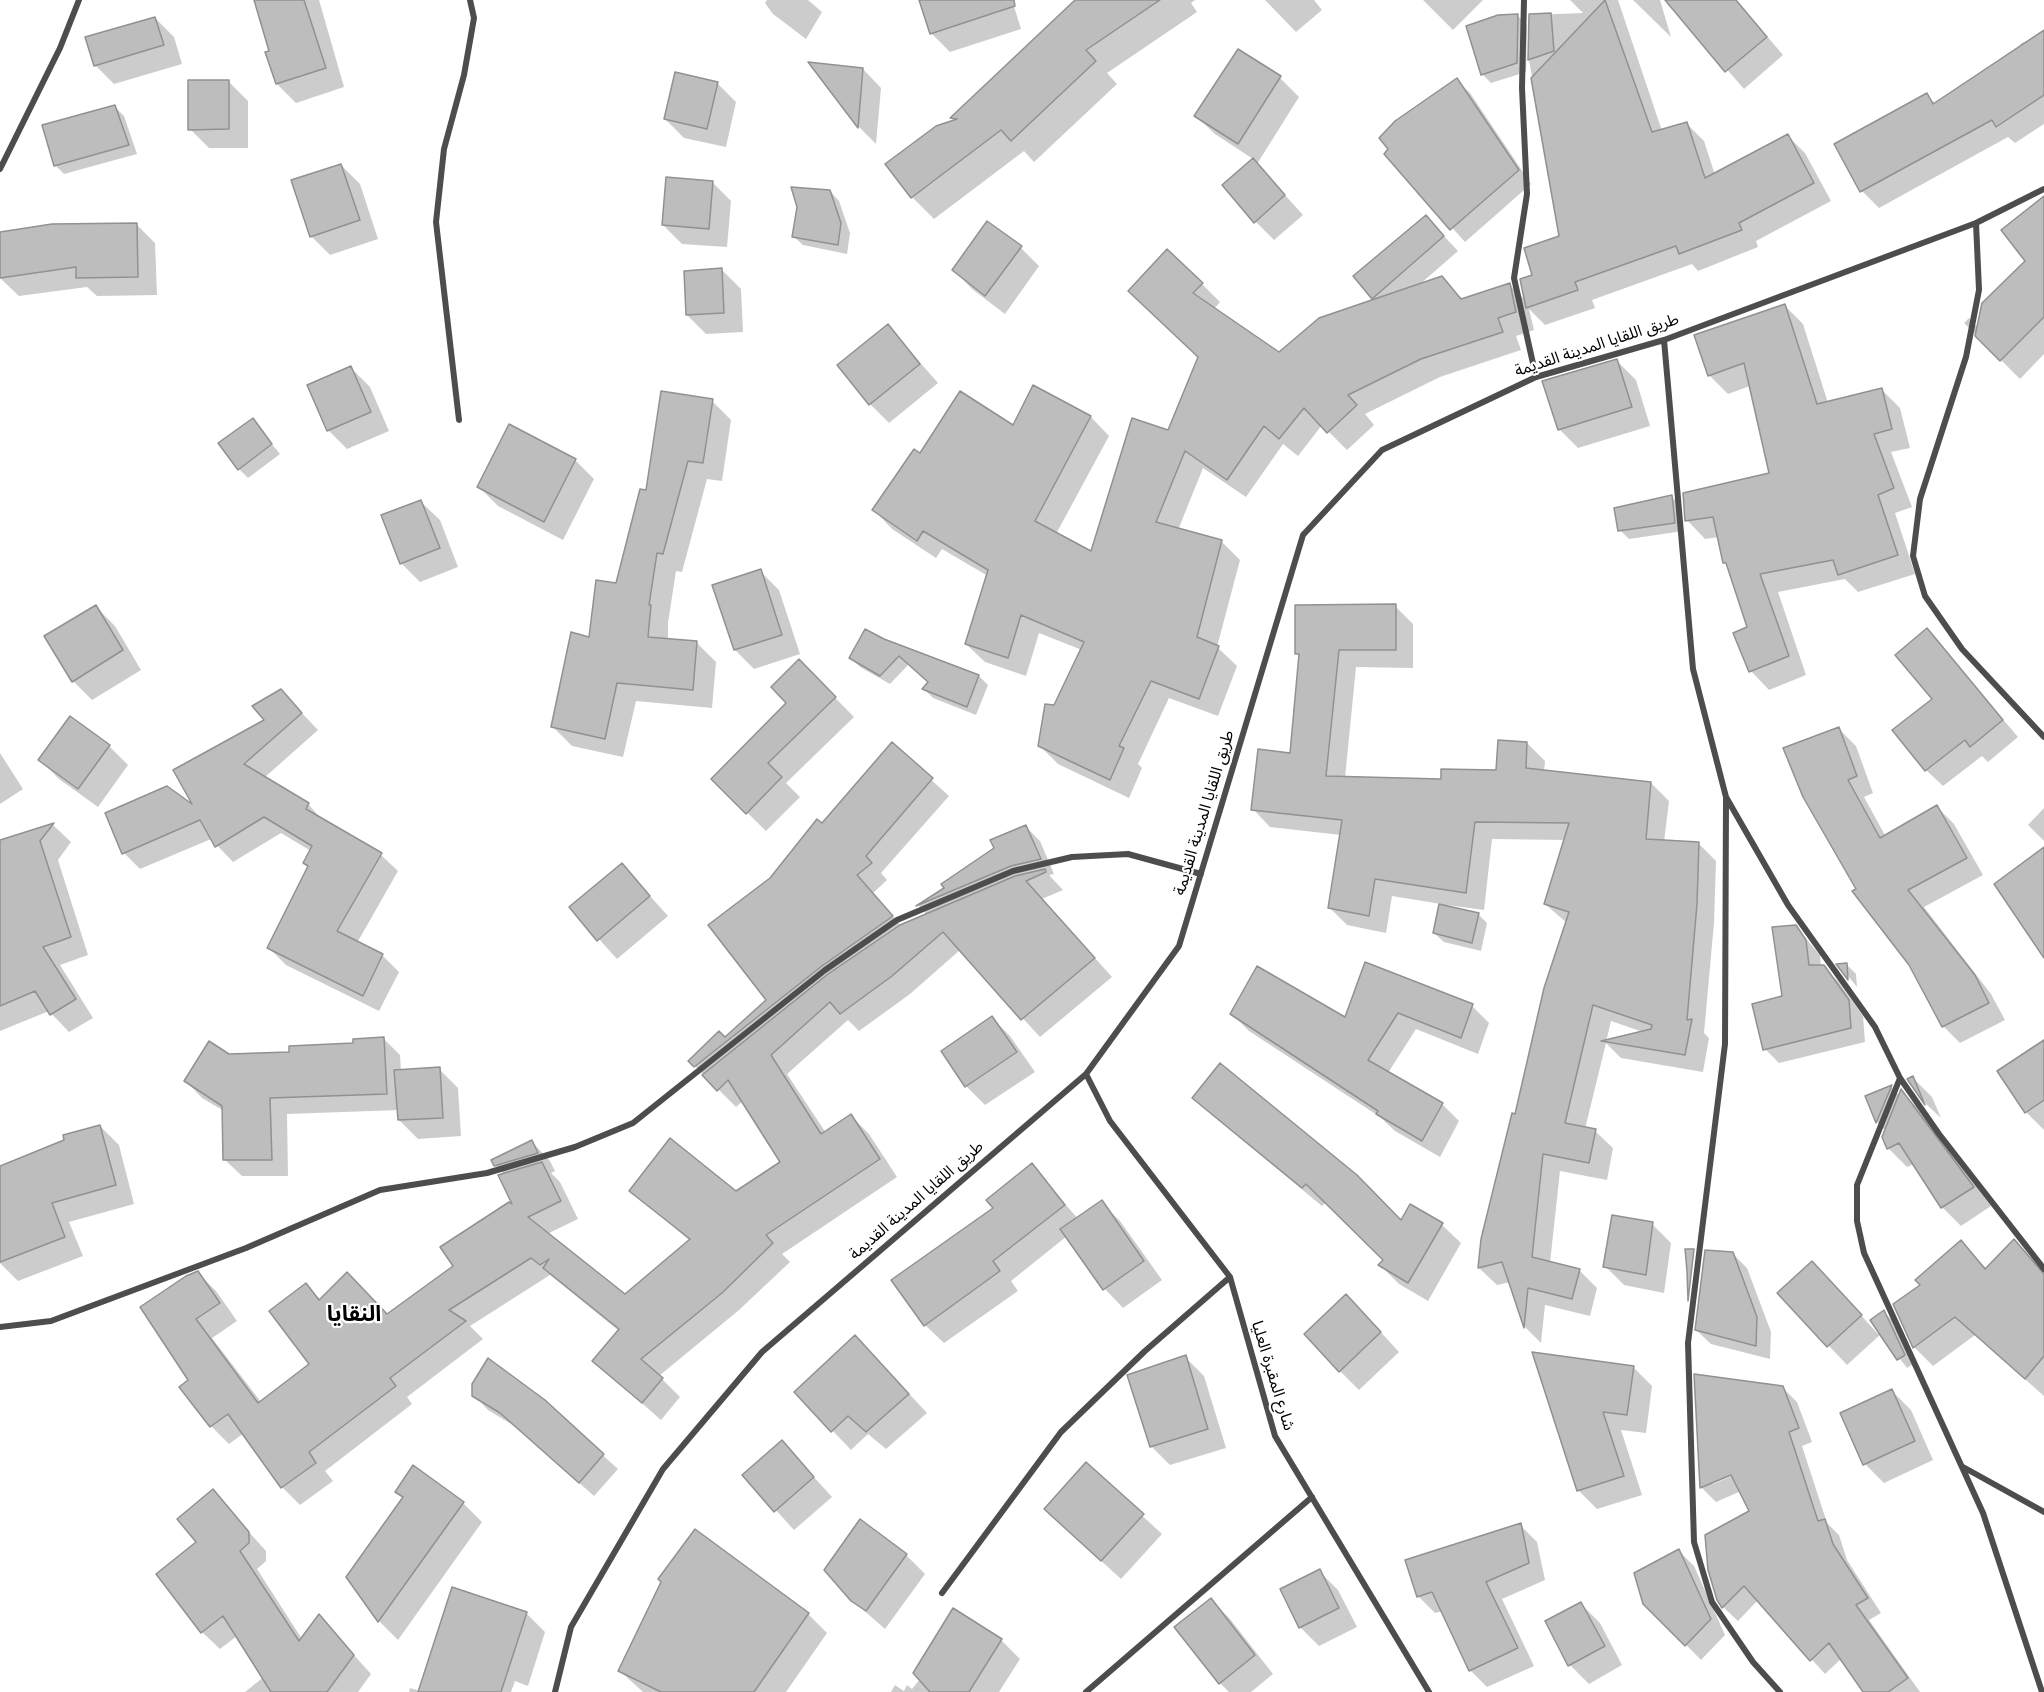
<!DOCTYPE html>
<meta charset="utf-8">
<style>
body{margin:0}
canvas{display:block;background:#fff}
</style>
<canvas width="2044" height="1692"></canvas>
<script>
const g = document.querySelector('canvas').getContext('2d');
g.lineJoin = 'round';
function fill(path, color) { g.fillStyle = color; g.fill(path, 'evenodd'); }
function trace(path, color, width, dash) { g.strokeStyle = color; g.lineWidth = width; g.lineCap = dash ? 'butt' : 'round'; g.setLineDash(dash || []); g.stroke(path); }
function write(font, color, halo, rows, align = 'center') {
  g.font = font + ' "Nunito Sans","Noto Sans Arabic",sans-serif'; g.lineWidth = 4.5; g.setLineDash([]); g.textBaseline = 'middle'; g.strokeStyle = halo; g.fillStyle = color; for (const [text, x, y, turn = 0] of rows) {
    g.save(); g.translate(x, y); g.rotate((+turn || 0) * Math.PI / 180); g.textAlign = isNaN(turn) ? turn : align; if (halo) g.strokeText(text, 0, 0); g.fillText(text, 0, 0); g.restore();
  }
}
fill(new Path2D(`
 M255 0H319L344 87 296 103 277 84 271 52Z
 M767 0H808L822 12 806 39 773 14 765 3Z
 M920 0H1012L1021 29 950 52 931 33Z
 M1085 0H1195L1191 3 1197 12 1107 73 1117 84 1034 162 1024 151 934 219 912 197 955 121 952 118Z
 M1265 0H1314L1322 10 1296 32Z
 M1423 0H1483L1453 30Z
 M1570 0H1618L1662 131 1686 123 1704 141 1715 175 1787 135 1805 153 1831 201 1756 241 1758 247 1698 271 1692 264 1592 300 1595 308 1545 325 1529 309 1534 330 1516 336 1521 350 1440 377 1365 414 1374 425 1347 450 1322 425 1298 456 1283 444 1246 497 1203 468 1178 530 1221 541 1240 560 1217 647 1237 666 1218 716 1169 698 1138 764 1142 768 1129 798 1058 764 1039 745 1082 650 1039 633 1026 676 985 662 966 644 988 576 942 549 936 558 892 529 874 510 921 455 1014 427 1034 387 1091 417 1109 436 1056 534 1092 553 1169 432 1200 357 1149 309 1202 284 1220 302 1214 309 1279 354 1375 300 1355 277 1426 217 1458 251 1419 285 1441 278 1463 300 1509 284 1526 301 1534 276 1560 237 1529 60 1530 15 1583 13Z
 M1633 0H1660L1671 37Z
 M1667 0H1736L1783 55 1744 89Z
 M1518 16 1527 25 1526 72 1491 83 1482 74Z
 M155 18 174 37 182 64 114 84 95 65Z
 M2044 33V124L2015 143 2008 137 1879 208 1862 191 1927 95 1936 104 2021 47 2020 44Z
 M1238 51 1280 78 1299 97 1257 164 1303 215 1274 240 1256 222 1253 159 1215 134 1196 116Z
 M811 64 863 69 881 88 876 144 859 127Z
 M1456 80 1470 93 1531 184 1465 242 1386 154Z
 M229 82 248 101V148H209L190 129Z
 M717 83 736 102 726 147 684 138 665 119Z
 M115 107 124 116 137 154 64 174 55 165Z
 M341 165 360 184 378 239 330 255 311 236Z
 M712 182 731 201 727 247 682 244 663 225Z
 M830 191 839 201 850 233 847 254 803 245 793 236Z
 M2044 215V354L2020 379 1964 323 1969 318 1978 328 2027 262Z
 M136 224 155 243 157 295 97 296 87 287 19 296 0 278V234Z
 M1021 248 1039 266 1005 314 972 289 954 270Z
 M722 270 741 289 743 332 706 334 687 315Z
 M1784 305 1803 324 1828 403 1882 390 1900 408 1910 448 1891 452 1912 507 1895 513 1915 574 1858 592 1845 579 1778 592 1806 675 1769 690 1751 671 1735 634 1749 628 1729 567 1725 563 1719 537 1705 539 1687 520 1770 474 1750 386 1728 394 1710 376 1696 336Z
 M888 326 938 383 889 423 870 404Z
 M1617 361 1636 380 1650 426 1578 448 1559 429Z
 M351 368 370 387 389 431 347 449 328 430Z
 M712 401 731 420 722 481 707 479 682 572 676 571 668 623V640L697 643 716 662 712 708 636 701 623 757 572 746 553 727 617 585 647 492Z
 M252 420 280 454 248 478 239 469Z
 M575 460 594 479 563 540 498 506 479 487Z
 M1672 497 1681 506 1683 531 1629 539 1620 530Z
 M421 502 440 520 458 567 420 582 401 563Z
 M760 571 779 590 800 654 754 669 735 650Z
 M1395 606 1413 624V668L1356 667 1345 778 1443 781 1498 772 1527 743 1545 761 1544 772 1651 783 1669 801 1664 842 1698 843 1716 861 1714 923 1704 1033 1709 1038 1703 1072 1621 1058 1606 1043 1585 1129 1595 1131 1613 1148 1607 1180 1560 1171 1550 1263 1579 1270 1597 1288 1590 1316 1545 1305 1541 1343 1525 1327 1511 1282 1497 1285 1479 1268 1483 1239 1567 923 1545 904 1565 840 1492 839 1484 910 1447 905 1446 907 1478 914 1487 923 1481 951 1444 942 1434 933 1441 904 1392 896 1386 933 1347 925 1329 907 1341 835 1270 827 1253 809 1291 755 1300 656 1297 653ZM1611 1021 1643 1032 1606 1042Z
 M96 607 115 626 141 670 92 700 73 681Z
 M1927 630 2018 737 1988 762 1982 756 1943 786 1926 770 1934 700Z
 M883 640 979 676 988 685 976 715 933 698 924 689 930 682 909 664 890 684 860 667 851 658Z
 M799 661 854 717 786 783 800 797 766 831 713 779 788 703Z
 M281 691 318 730 264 778 308 804 324 822 381 855 398 871 357 943 382 955 399 972 379 1011 286 965 269 948 309 867 305 863 311 851 281 833 233 862 211 839 140 869 124 853 196 809 266 721Z
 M70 718 109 746 128 765 98 807 59 779 40 760Z
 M1839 729 1856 746 1873 793 1864 797 1886 837 1937 807 1954 824 1983 875 1924 907 1991 994 2005 1020 1960 1043 1943 1026 1911 964 1858 889Z
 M892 744 949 796 881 873 887 880 873 893 901 926 927 915 919 906 1026 827 1040 841 1054 874 1049 875 1063 890 1042 899 1112 977 1040 1037 960 950 910 994 859 1031 848 1020 787 1074 826 1133 851 1116 869 1134 897 1177 782 1254 790 1262 739 1310 659 1376 680 1397 661 1420 594 1361 619 1331 550 1275 470 1326 483 1339 407 1397 412 1404 325 1471 333 1481 300 1505 282 1487 244 1433 229 1444 211 1426 190 1381 198 1273 216 1291 237 1321 212 1338 261 1402 311 1364 305 1285 321 1300 388 1316 455 1267 516 1209 505 1175 495 1165 532 1142 550 1161 555 1171 551 1173 560 1182 578 1219 547 1234 625 1296 690 1241 631 1191 736 1193 782 1162 743 1101 736 1107 690 1061 725 1039 769 1001 771 879 822 825Z
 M0 753 23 789 0 804Z
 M2044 808V841L2028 825Z
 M53 825 71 842 58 860 88 955 60 965 93 1018 69 1032 49 1011 0 1031V841Z
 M622 865 668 916 617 959 571 908Z
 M1795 926 1820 955 1821 966 1838 981 1863 1016 1865 1042 1779 1063 1765 1049 1783 998Z
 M1366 964 1472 1006 1489 1023 1478 1054 1416 1029 1388 1073 1442 1104 1459 1121 1440 1157 1395 1131 1380 1117 1249 1031 1232 1014 1346 1019Z
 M1839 965H1847L1856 974 1857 987Z
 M992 1018 1010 1036 1035 1072 985 1105 966 1086 943 1051Z
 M383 1038 400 1055 401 1072 439 1069 458 1088 461 1136 418 1139 399 1120V1110L287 1114 288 1176H242L225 1160 224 1111 202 1098 186 1081 229 1056 290 1054Z
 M2044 1054V1130L2026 1112Z
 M1913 1078 1932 1097 1941 1118 1926 1104 1909 1079Z
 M1891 1087 1900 1096 1902 1092 1920 1110 1991 1206 1961 1226 1942 1207 1914 1164 1907 1167 1888 1148 1886 1131 1877 1122 1867 1097Z
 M1194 1098 1401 1222 1411 1206 1442 1225 1461 1243 1428 1301 1399 1284 1380 1265 1385 1260 1326 1202 1322 1206 1213 1116Z
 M100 1126 119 1145 134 1204 69 1222 83 1256 18 1281 0 1263V1167Z
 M1032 1165 1078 1219 1101 1202 1120 1221 1162 1280 1123 1308 1105 1289 1067 1236 1011 1281 1018 1291 944 1343 925 1325 995 1208Z
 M1652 1224 1671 1243 1664 1293 1624 1285 1605 1266Z
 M2014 1241 2044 1273V1396L1975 1335 1933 1366 1915 1348 1895 1304 1922 1286 1961 1242 1987 1269Z
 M1732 1253 1747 1268 1771 1332 1770 1359 1711 1344 1696 1330Z
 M1830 1281 1878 1334 1884 1312 1893 1321 1913 1364 1907 1368 1881 1334 1847 1365 1779 1293Z
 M1365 1315 1399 1352 1359 1390 1340 1371Z
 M1534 1353 1633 1367 1652 1386 1646 1433 1621 1430 1642 1495 1597 1509 1578 1490Z
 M874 1356 927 1413 886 1449 868 1434 851 1450 796 1392Z
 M1185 1357 1204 1376 1226 1448 1170 1465 1151 1446Z
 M1696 1376 1783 1388 1797 1402 1812 1442 1802 1446 1827 1523 1839 1535 1847 1560 1881 1613 1869 1620 1920 1692H1865L1842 1658 1825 1674 1758 1600 1738 1621 1723 1607 1718 1599 1751 1512 1741 1491 1716 1502 1702 1488ZM1738 1470 1739 1473 1713 1484V1481Z
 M1892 1391 1911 1410 1933 1460 1884 1483 1865 1464Z
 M474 1395 544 1402 618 1469 594 1496 516 1427 488 1410Z
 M782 1442 832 1497 794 1530 744 1475Z
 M1086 1464 1162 1534 1121 1579 1065 1528Z
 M414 1467 463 1503 482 1522 398 1640 379 1621 348 1577 404 1499 397 1491Z
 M212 1491 266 1551V1561L257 1569 302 1639 319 1616 371 1674 358 1692H245L266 1675 237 1636 220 1649 202 1632 199 1542Z
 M861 1521 906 1555 925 1574 885 1629 852 1600Z
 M1520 1525 1537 1542 1545 1580 1502 1599 1534 1666 1487 1687 1470 1670 1443 1611 1435 1613 1418 1596Z
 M1679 1551 1694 1566 1725 1635 1701 1660 1645 1603Z
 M1319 1571 1338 1590 1357 1627 1319 1646 1300 1627Z
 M1211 1600 1230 1619 1273 1674 1251 1692H1229L1220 1683Z
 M1581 1604 1600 1623 1622 1665 1589 1684 1570 1665Z
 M526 1613 545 1632 528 1686 515 1681 511 1692H409L410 1688 420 1691Z
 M808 1614 827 1633 786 1692H643L620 1671Z
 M1001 1640 1020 1659 999 1692H891L895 1685 904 1691 907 1685 912 1689 920 1679Z`), '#0003');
const building = new Path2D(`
 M254 0H304L326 68 276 84 265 52 269 51Z
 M919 0H1014L1015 6 930 34Z
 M1075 0H1160L1086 50 1096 61 1011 141 1001 130 911 198 885 164 936 126 957 119 950 118Z
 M1605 0 1652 132 1687 122 1705 178 1788 134 1814 183 1739 223 1742 230 1679 254 1676 246 1575 282 1578 290 1526 308 1520 279 1532 275 1524 248 1559 236 1531 78Z
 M1665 0H1736L1767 37 1725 72Z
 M1551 13 1554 51 1528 60 1529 14Z
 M1518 14 1517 63 1481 75 1466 26 1498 15Z
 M155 17 164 45 94 66 85 37Z
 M2044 30V95L1996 127 1992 120 1860 192 1834 144 1927 93 1933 104Z
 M1238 49 1281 76 1238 144 1194 116Z
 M808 62 863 68 858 128Z
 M675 72 718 82 707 129 664 119Z
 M1457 78 1519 170 1450 230 1384 154 1388 149 1379 138 1395 121Z
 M188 80H229V129L188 130Z
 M115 105 129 145 54 166 42 125Z
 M1253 158 1285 195 1254 223 1222 185Z
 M341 164 360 220 310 237 291 180Z
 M666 177 713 181 709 229 662 225Z
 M791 187 830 190 841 223 838 245 792 237 797 207Z
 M2044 196V317L2000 361 1975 336 1982 303 2025 261 2001 230Z
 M1426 215 1444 236 1372 299 1353 276Z
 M987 221 1022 246 985 296 952 270Z
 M137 223 138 277 76 278V267L0 278V232L52 224Z
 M1167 249 1203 283 1193 293 1279 352 1319 318 1442 276 1461 299 1510 283 1516 312 1498 318 1503 332 1421 359 1348 395 1357 405 1327 433 1304 408 1279 439 1264 426 1227 480 1185 451 1156 522 1222 540 1197 637 1219 646 1199 699 1151 681 1119 746 1124 748 1110 780 1038 746 1045 704 1054 705 1084 642 1021 615 1008 658 965 644 988 570 923 531 917 541 872 510 914 449 920 453 960 391 1013 425 1033 385 1091 416 1035 521 1091 551 1132 418 1168 430 1198 357 1128 291Z
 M722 268 724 313 686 315 684 271Z
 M1785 304 1817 404 1882 388 1892 429 1874 434 1894 488 1878 495 1898 555 1838 575 1833 560 1760 574 1789 656 1749 672 1733 633 1747 627 1726 563H1723L1713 517 1685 521 1683 493 1769 473 1744 363 1708 376 1694 335Z
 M888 324 920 364 869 405 837 365Z
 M1617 359 1632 407 1558 430 1542 381Z
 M351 366 371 412 327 431 307 385Z
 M661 391 713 399 703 463 688 461 663 554 657 553 649 605H651L648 637 697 641 693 690 617 683 605 739 551 727 571 632 589 637 596 580 616 583 640 489 646 490Z
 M253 418 272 444 238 470 218 443Z
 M509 424 576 459 544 522 477 487Z
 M1672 495 1675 523 1618 531 1614 508Z
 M421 500 440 548 400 564 381 515Z
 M761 569 782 635 734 650 712 585Z
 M1396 604V650H1339L1326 776 1441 779V769L1496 770 1498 740 1527 742 1526 768 1651 782 1646 839 1699 842 1697 904 1687 1020 1692 1019 1685 1055 1601 1041 1651 1029 1652 1025 1593 1005 1565 1123 1596 1129 1589 1163 1543 1154 1532 1257 1580 1269 1572 1299 1528 1288 1524 1328 1502 1262 1478 1268 1481 1239 1512 1113 1515 1114 1544 988 1569 912 1544 904 1569 823 1475 822 1466 893 1375 879 1369 916 1328 908 1342 820 1251 810 1258 749 1290 753 1299 654H1295V605Z
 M96 605 123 650 72 682 44 636Z
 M1927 628 2003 720 1970 747 1965 740 1925 771 1892 730 1932 699 1895 655Z
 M865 629 884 639 979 675 967 707 922 689 928 682 899 656 880 676 849 658Z
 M799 659 836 697 768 763 782 777 746 814 711 779 786 703 771 687Z
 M281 689 302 713 244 764 309 803 306 809 382 853 337 931 383 954 363 996 267 948 308 866 303 863 312 846 264 817 215 847 200 820 122 854 105 813 167 786 192 804 173 770 264 720 252 706Z
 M70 716 110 745 78 789 38 760Z
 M1839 727 1857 776 1848 780 1880 838 1937 805 1967 858 1908 890 1975 975 1989 1003 1942 1027 1909 965 1852 891 1856 889 1803 797 1783 748Z
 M892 742 933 778 866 856 872 863 857 875 893 916 822 966 694 1067 688 1061 719 1031 725 1037 766 1000 708 925 770 878 817 819 822 823Z
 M54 823 40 841 71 937 43 947 76 999 50 1015 35 991 0 1006V840Z
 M1026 825 1041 859 1011 866 916 906 944 888 941 884 994 848 990 840Z
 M2044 847V958L1994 884Z
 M622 863 650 896 597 941 569 907Z
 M1045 869 1046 872 1026 881 1095 958 1021 1020 943 932 892 976 840 1014 830 1002 771 1055 821 1134 851 1114 880 1159 766 1235 773 1243 722 1293 641 1359 663 1378 642 1403 592 1361 619 1329 543 1268 549 1259 540 1265 531 1258 449 1310 466 1321 390 1378 396 1386 309 1452 316 1463 281 1488 228 1414 210 1427 179 1387 188 1380 140 1307 186 1276 198 1271 220 1303 196 1319 258 1403 309 1364 269 1311 306 1283 319 1300 347 1272 387 1314 453 1266 440 1247 509 1202 512 1204 498 1175 542 1162 561 1201 528 1217 625 1294 690 1239 629 1191 670 1138 736 1191 780 1162 728 1080 717 1091 702 1075 828 974 900 925 1015 876Z
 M1439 904 1479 913 1472 943 1433 933Z
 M1796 925 1806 940 1809 965H1824L1849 1000 1851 1028 1763 1050 1752 1004 1782 996 1772 927Z
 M1365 962 1473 1004 1461 1038 1398 1013 1368 1060 1443 1103 1422 1141 1376 1114 1378 1111 1230 1014 1257 966 1345 1017Z
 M1847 963 1848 980 1836 964Z
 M992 1016 1017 1052 965 1087 941 1051Z
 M384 1037 387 1094 270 1098 272 1160H223L222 1106 184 1081 209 1041 229 1054 289 1052V1046L353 1043V1039Z
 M2044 1040V1100L2025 1113 1997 1071Z
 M1220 1063 1357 1175 1401 1220 1410 1204 1443 1223 1408 1283 1378 1265 1383 1260 1306 1184 1302 1188 1192 1098Z
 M440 1067 443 1118 398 1120 394 1070Z
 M1913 1076 1925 1105 1907 1079Z
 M1892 1085 1876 1123 1865 1096Z
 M1901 1089 1974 1187 1941 1208 1899 1143 1887 1149 1882 1137Z
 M100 1125 116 1185 52 1203 65 1237 0 1262V1166L64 1140 63 1135Z
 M532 1140 538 1153 494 1166 491 1160Z
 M1032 1163 1065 1205 993 1261 1000 1271 924 1326 891 1280 993 1208 986 1200Z
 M1102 1200 1144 1261 1103 1290 1060 1229Z
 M1612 1215 1653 1222 1646 1275 1603 1267Z
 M2014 1239 2044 1274V1356L2025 1379 1955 1317 1913 1348 1893 1304 1920 1285 1915 1280 1961 1240 1985 1269Z
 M1685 1249H1694L1688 1301 1687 1271Z
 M1705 1250 1733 1252 1757 1317 1756 1346 1695 1330Z
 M1812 1261 1862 1315 1827 1347 1777 1293Z
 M1346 1294 1381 1332 1339 1372 1304 1334Z
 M1884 1310 1905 1355 1897 1360 1870 1320Z
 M855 1335 909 1394 866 1432 848 1416 831 1432 794 1392Z
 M1532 1352 1634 1366 1627 1415 1603 1412 1624 1476 1577 1491Z
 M1186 1355 1208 1429 1150 1447 1127 1375Z
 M488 1358 545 1400 604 1454 579 1483 500 1413 472 1396V1384Z
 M1694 1374 1783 1386 1799 1428 1789 1432 1818 1521 1825 1519 1833 1544 1868 1598 1856 1605 1908 1678 1888 1692H1863L1829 1643 1810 1661 1744 1586 1722 1608 1717 1600 1708 1570 1705 1535 1749 1511 1731 1475 1700 1488Z
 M1892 1389 1915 1441 1863 1465 1840 1413Z
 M782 1440 814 1477 774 1512 742 1475Z
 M1086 1462 1144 1514 1101 1561 1044 1509Z
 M413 1465 464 1502 378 1622 346 1577 403 1497 395 1492Z
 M213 1489 249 1532V1543L240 1551 299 1641 319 1614 354 1655 327 1692H271L223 1616 201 1633 156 1574 196 1542 177 1519Z
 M860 1519 907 1554 866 1611 851 1601 824 1570Z
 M1521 1523 1529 1563 1486 1582 1518 1648 1469 1671 1432 1592 1417 1597 1405 1560Z
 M695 1529 809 1613 754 1692H661L618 1671 661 1582 658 1579Z
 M1679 1549 1711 1619 1685 1646 1643 1604 1634 1573Z
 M1320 1569 1339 1608 1299 1628 1280 1589Z
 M452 1587 527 1612 501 1692H418Z
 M1211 1598 1255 1655 1219 1684 1174 1627Z
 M1581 1602 1605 1646 1568 1666 1545 1621Z
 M953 1608 1002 1639 969 1692H930L913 1673Z`);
fill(building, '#bdbdbd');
trace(building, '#919191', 1.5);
trace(new Path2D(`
 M1524 0 1522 88 1527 194 1514 278 1536 377
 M0 169 60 48 79 0
 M1976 223 1979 290 1966 357 1920 499 1913 556 1925 596 1962 649 2044 737
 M1664 340 1693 669 1726 797 1788 905 1875 1027 1900 1078 1939 1134 2044 1269
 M459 420 436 222 444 149 464 75 474 18 470 0
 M1726 799 1725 1044 1688 1343 1694 1542 1712 1602 1753 1662 1780 1692
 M1086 1074 1110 1121 1230 1277 1275 1436 1429 1692
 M1900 1078 1857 1185V1221L1864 1253 1983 1513 2042 1692
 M0 1327 51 1321 246 1248 380 1190 487 1173 575 1147 633 1123 825 970 897 920 1013 871 1072 857 1128 854 1201 874
 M1963 1467 2044 1512
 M942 1593 1061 1432 1145 1351 1230 1277
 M555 1692 571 1627 663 1469 762 1352 1086 1074 1179 946 1303 535 1382 450 1536 377 1664 340 1976 223 2044 189
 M1086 1692 1312 1497`), '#4d4d4d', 6);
write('16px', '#000', '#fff', [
 ["طريق اللقايا المدينة القديمة",1597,346,-18],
 ["طريق اللقايا المدينة القديمة",1205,813,-73],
 ["طريق اللقايا المدينة القديمة",917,1201,-41],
 ["شارع المقبرة العليا",1272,1376,73]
]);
write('bold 22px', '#000', '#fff', [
 ["النقايا",354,1316]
]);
</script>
